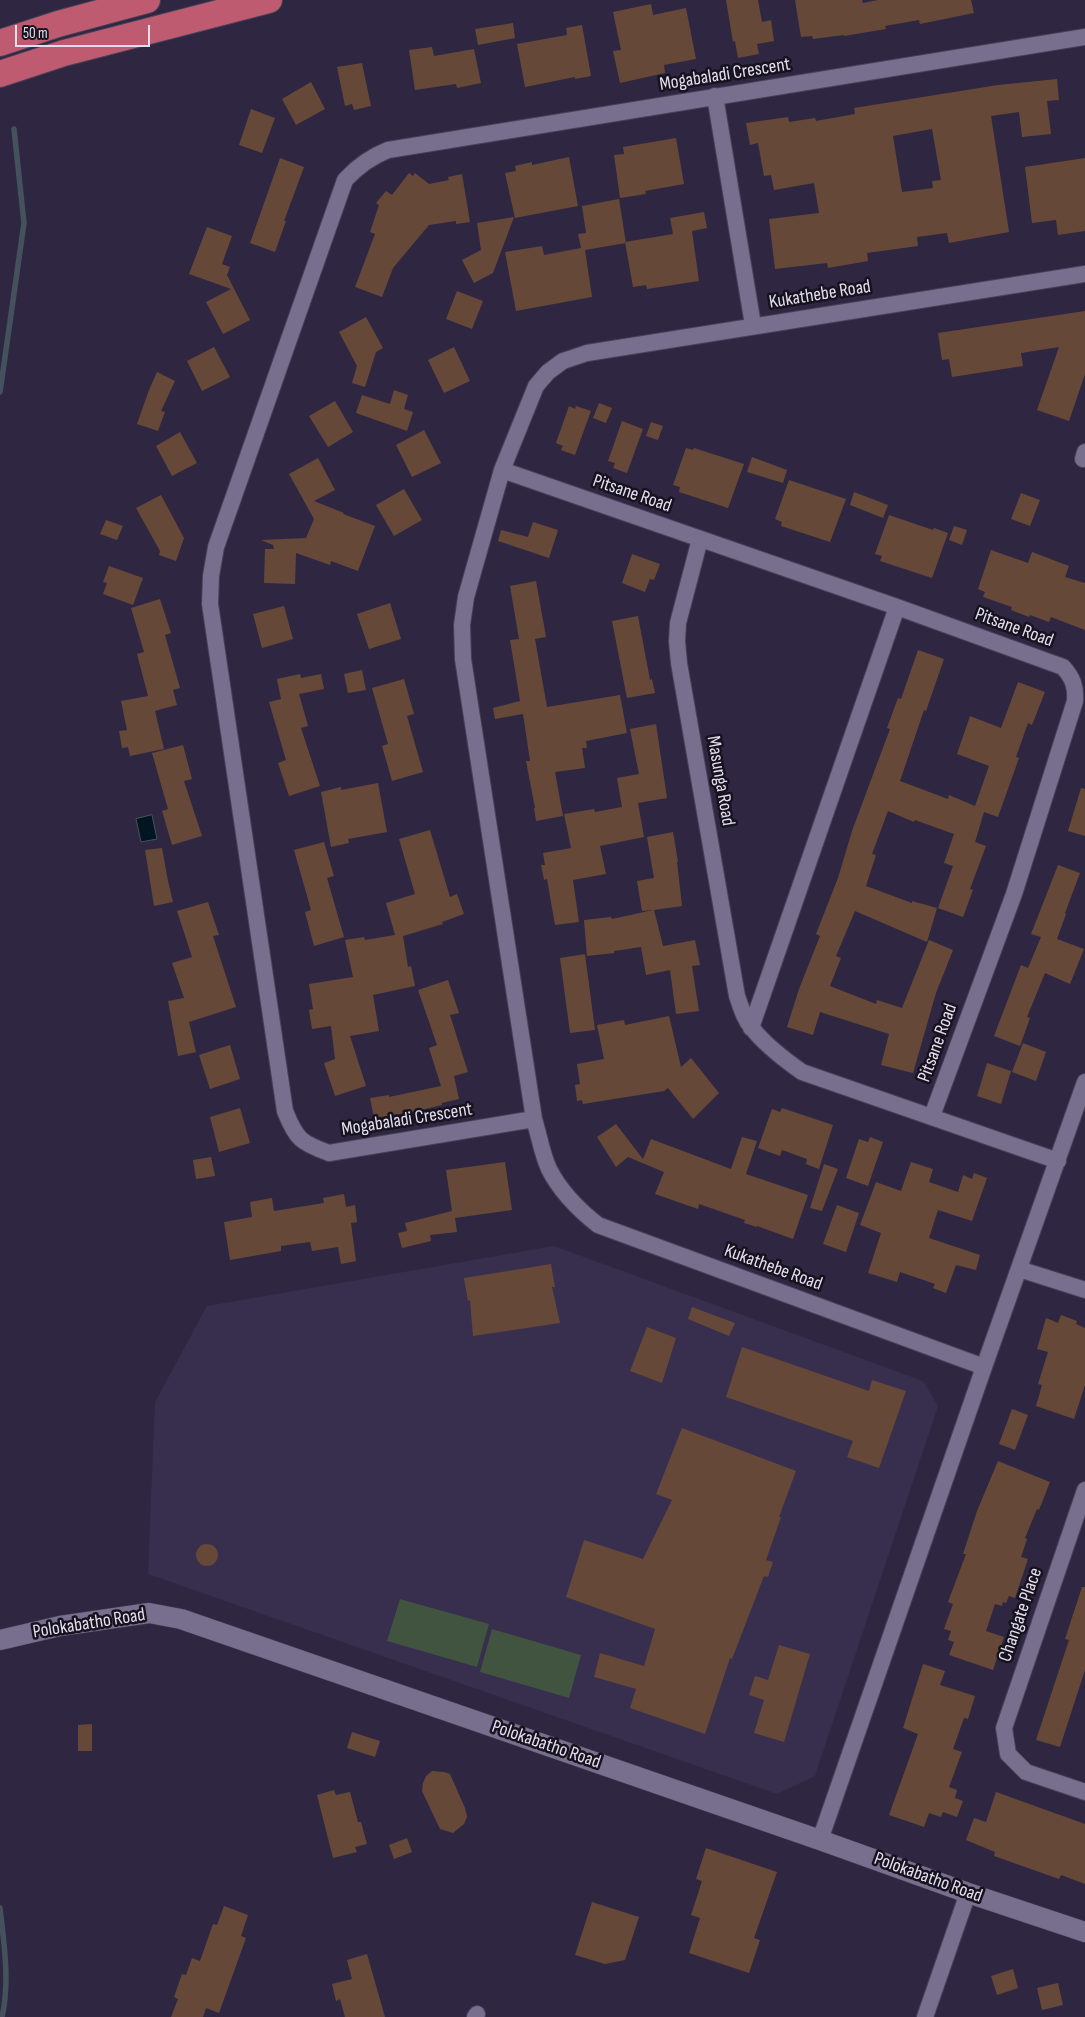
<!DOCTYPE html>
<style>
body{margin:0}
#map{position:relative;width:1085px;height:2017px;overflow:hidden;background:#2f2741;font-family:"Sofia Sans Condensed",sans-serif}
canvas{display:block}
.scale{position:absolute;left:15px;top:25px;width:135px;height:22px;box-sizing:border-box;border:2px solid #e3deef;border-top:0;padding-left:6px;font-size:15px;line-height:18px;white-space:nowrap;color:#e3deef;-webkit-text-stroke:4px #16121e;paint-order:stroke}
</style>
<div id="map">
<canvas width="1085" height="2017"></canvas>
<div class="scale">50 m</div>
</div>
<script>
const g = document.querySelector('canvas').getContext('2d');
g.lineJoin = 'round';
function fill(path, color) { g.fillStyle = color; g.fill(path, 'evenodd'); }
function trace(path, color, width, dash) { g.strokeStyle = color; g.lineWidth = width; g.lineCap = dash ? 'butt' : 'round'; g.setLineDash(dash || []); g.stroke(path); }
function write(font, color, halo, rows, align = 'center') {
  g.font = font + ' "Sofia Sans Condensed",sans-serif'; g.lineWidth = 5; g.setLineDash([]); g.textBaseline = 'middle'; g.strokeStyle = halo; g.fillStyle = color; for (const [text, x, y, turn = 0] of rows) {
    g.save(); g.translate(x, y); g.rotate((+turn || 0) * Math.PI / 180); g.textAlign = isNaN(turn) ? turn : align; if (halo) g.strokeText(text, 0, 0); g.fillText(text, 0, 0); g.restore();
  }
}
fill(new Path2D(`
 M554 1246 923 1381 938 1406 815 1776 777 1794 148 1574 155 1402 207 1306Z`), '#382e4e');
fill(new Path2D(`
 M400 1599 489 1624 477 1667 387 1641Z
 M492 1629 581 1655 569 1698 480 1672Z`), '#41543f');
const water = new Path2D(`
 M152 815 157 839 141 842 136 819Z`);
fill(water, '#011620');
trace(water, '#45525e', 1);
trace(new Path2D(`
 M0 392 24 223 14 129
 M0 1908C4 1943 10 1982 2 2017`), '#45525e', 5.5);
fill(new Path2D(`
 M726 0H758L762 22 771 20 774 41 757 44 759 54 738 58 735 41 733 42Z
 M795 0H862L863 3 878 0H971L974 13 920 24 919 20 885 26 886 29 844 36V35L813 39 812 36 801 37Z
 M651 4 653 15 686 8 696 59 664 65 665 73 620 83 613 51 621 50 613 12Z
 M513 23 515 38 478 45 475 29Z
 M582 25 591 76 575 79V77L525 87 517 44 567 35 566 28Z
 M432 47 434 56 474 49 481 83 457 88 456 84 415 90 409 50Z
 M362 63 371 106 354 110 352 104 345 106 337 67Z
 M1057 79 1059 100 1047 101 1051 134 1022 137 1019 112 991 116 1009 232 949 243 947 233 917 237 918 246 867 253 868 261 828 268 827 263 775 269 769 219 819 213 814 183 774 190 771 175 764 176 758 143 750 145 746 123 788 117 789 122 815 118 816 121 855 114 854 108 998 85ZM932 129 941 180 932 181 933 188 902 192 893 136Z
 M311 82 325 109 296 125 282 99Z
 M251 109 275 118 262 153 239 145Z
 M676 138 684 184 645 191 646 194 620 198 614 155 624 154 623 147Z
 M569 157 578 206 515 218 505 173 516 171 515 166 532 162V165Z
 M280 158 304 167 284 221H286L275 252 250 243Z
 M1085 158V231L1058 235 1056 220 1032 223 1025 167Z
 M409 173 413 176 415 173 429 184 449 180 448 177 462 174 470 222 456 224V221L429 225 393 268 382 297 355 287 375 234 370 232 379 205 376 203 386 191 392 195Z
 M619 199 626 243 585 250 592 297 516 311 505 252 542 246 544 255 581 248 578 234 586 233 582 206Z
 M704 212 707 228 692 231 699 281 647 289 646 285 633 287 625 242 673 234 670 218Z
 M514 217 493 273 474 283 462 260 481 250 477 223Z
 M207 227 232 236 222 264 230 267 227 275 250 320 223 334 206 302 231 289 189 274Z
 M457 291 483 301 472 329 446 319Z
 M1085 311V374L1069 421 1037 410 1059 347 1021 353 1023 366 952 377 949 359 942 360 938 333Z
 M366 317 383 348 376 352 365 387 352 383 357 366 339 332Z
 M214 347 230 377 202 391 187 361Z
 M454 347 470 381 444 393 428 360Z
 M157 372 175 381 161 411 165 412 158 431 137 424 149 390Z
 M394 390 408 395 404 409 413 412 407 431 356 413 362 395 390 404Z
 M335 401 353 432 328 447 309 416Z
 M599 403 612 408 606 423 593 418Z
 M569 406 575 409 576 406 591 411 575 455 561 450 563 446 556 443Z
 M622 421 643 429 627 473 613 468 615 463 608 461Z
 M651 422 663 426 658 440 646 436Z
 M424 430 441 463 412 477 396 445Z
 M180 432 197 463 172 476 156 446Z
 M686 448 693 450 694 448 744 464 728 508 679 492 680 487 673 485Z
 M752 457 787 470 783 483 747 472Z
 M318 458 335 490 314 501 344 513 343 514 375 526 358 571 331 561 330 565 296 553 295 584 264 583 265 549H274L273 545 261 540 306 538 314 519 289 474Z
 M789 480 846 499 830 542 781 526 782 522 775 519Z
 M404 489 422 520 394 536 376 505Z
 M854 492 888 505 883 518 850 505Z
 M1021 493 1040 500 1030 526 1011 519Z
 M161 495 184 538 176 561 159 555 160 551 136 508Z
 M889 515 933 530 934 528 948 533 932 578 880 561 882 556 875 554Z
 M106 520 123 526 117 540 100 534Z
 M533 522 558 530 549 558 498 541 501 530 528 537Z
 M954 526 967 530 962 545 949 540Z
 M991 550 1028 563 1032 552 1069 566 1065 577 1085 583V630L1051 617 1049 622 1030 615 1029 617 1011 610 1012 607 983 597 985 592 978 589Z
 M632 554 660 564 654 580 650 579 645 592 622 583Z
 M109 566 143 578 133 605 103 594 107 583 103 582Z
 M536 581 546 637 535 639 547 707 620 695 627 733 586 741 587 748H582L585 768 555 772 563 816 536 821 534 808H535L526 761H530L523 714 495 719 493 708 520 701 510 640 519 639 510 586Z
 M160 599 171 633 165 635 180 688 173 690 177 705 155 711 164 749 130 756 128 747 122 748 119 731 127 730 121 701 148 696 137 654 144 652 131 608Z
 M390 603 401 639 369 649 357 614Z
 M284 606 293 639 262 648 253 614Z
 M638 616 650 680 652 679 655 693 627 698 612 621Z
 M918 650 944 659 926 711 924 710 900 781 948 799 949 795 975 806 989 766 957 754 970 716 1001 728 1018 682 1045 692 1032 725 1028 723 1016 757 1019 758 998 817 984 812 975 842 986 846 970 889 973 890 963 917 938 908 953 866 944 863 954 834 915 820 914 822 888 811 872 854 876 855 866 886 912 903V901L937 908 927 942 855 911 836 956 841 958 830 986 876 1004 877 1000 902 1008 929 940 953 950 936 993 913 1073 881 1065 889 1034 820 1012 813 1035 787 1027 799 989 820 936 816 934 838 878 852 831 890 729 887 728 898 698 901 699Z
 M362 670 366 690 348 693 344 674Z
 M300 674 301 678 321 674 324 689 299 694 308 726 301 728 320 786 289 796 278 763 286 760 269 702 281 699 277 679Z
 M404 679 414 714 407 716 423 772 392 781 382 746 388 744 372 688Z
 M656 724 667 798 638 803 644 837 600 846 606 874 573 880 579 922 555 925 547 879 544 880 541 865H545L543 853 571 848 564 814 594 809 595 812 622 807 617 778 639 774 630 729Z
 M183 745 192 779 184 781 202 836 172 845 162 811 168 809 152 753Z
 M378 783 387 832 348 839 349 843 331 847 321 792 341 787V790Z
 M1081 788 1085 789V836L1068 831Z
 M430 830 450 897 457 894 464 914 442 922 443 924 403 936 408 967 411 966 415 986 373 995 379 1031 350 1036 366 1086 335 1096 324 1063 335 1059 331 1026 312 1029 309 1010 313 1009 309 984 353 977 345 940 364 937 365 940 395 935 386 903 415 894 399 839Z
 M673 832 678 862H677L682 906 654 910 663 946 695 940 700 965 692 966 699 1011 676 1014 670 970 646 975 641 947 614 951V953L587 956 584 920 611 917 612 919 653 910 642 911 637 881 654 878 647 837Z
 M324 842 334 876 327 878 344 937 314 946 305 912 311 910 294 850Z
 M162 848 168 881 173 902 154 906 145 850Z
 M1058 865 1080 873 1065 913 1066 914 1057 939 1084 949 1070 984 1045 973 1027 1017 1030 1018 1020 1046 994 1036 1021 965 1028 968 1041 937 1031 934Z
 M208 902 219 935 213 936 236 1007 189 1022 196 1052 178 1056 168 1001 184 998 172 963 192 957 177 911Z
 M585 954 595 1030 570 1033 560 958Z
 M448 980 459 1013 450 1015 468 1072 454 1076 459 1099 442 1103V1105L412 1112 374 1118 370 1098 389 1095V1097L441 1086 429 1048 437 1045 418 990Z
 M669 1016 681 1067 691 1058 719 1093 693 1119 668 1088 664 1091 583 1104 582 1100 577 1101 575 1085 580 1084 577 1064 604 1059 597 1025 624 1020 625 1025Z
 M1023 1043 1046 1052 1036 1081 1012 1072Z
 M230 1045 240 1079 210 1089 199 1055Z
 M987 1063 1011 1071 1001 1104 977 1096Z
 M240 1108 250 1143 219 1152 210 1117Z
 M782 1108 833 1125 819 1169 806 1164 807 1159 782 1150 780 1156 758 1148 772 1109 780 1112Z
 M616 1124 643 1159 651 1139 731 1169 742 1137 757 1141 746 1174 808 1195 793 1239 757 1226V1227L744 1223 745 1220 699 1204 698 1209 655 1194 664 1172 628 1157 616 1167 597 1137Z
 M870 1137 883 1142 868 1186 846 1178 859 1139 868 1142Z
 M211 1157 215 1176 196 1179 193 1160Z
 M505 1162 512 1210 455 1218 457 1232 430 1235 431 1241 402 1248 398 1233 407 1231 405 1223 452 1211 446 1170Z
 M911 1162 933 1169 929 1182 958 1192 963 1175 972 1179 974 1173 987 1178 972 1221 938 1210 929 1238 980 1255 976 1270 956 1265 946 1293 933 1288 935 1284 900 1272 897 1282 868 1273 881 1233 860 1225 876 1182 901 1191Z
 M824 1164 838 1169 822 1211 810 1208Z
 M344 1194 346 1207 355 1205 357 1222 351 1223 356 1261 341 1264 338 1247 312 1251 310 1242 281 1246V1251L230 1260 224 1222 252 1217 250 1202 272 1198 274 1211 324 1203 323 1198Z
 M837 1205 859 1213 846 1252 823 1244Z
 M551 1264 555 1287H552L560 1323 473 1336 470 1300 468 1301 464 1278Z
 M692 1307 735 1323 729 1336 688 1319Z
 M1061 1315 1077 1321 1076 1324 1085 1328V1385L1074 1419 1036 1406 1042 1385 1038 1384 1048 1352 1037 1349 1046 1318 1058 1323Z
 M647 1327 676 1338 662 1383 630 1371Z
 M742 1347 869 1391 872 1380 906 1391 879 1468 847 1457 853 1441 726 1397Z
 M1012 1409 1028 1415 1015 1450 999 1444Z
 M682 1428 796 1471 779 1517H781L766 1560 773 1562 768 1577 764 1576 732 1659 730 1658 705 1734 630 1708 636 1689 594 1677 600 1653 644 1666 655 1629 566 1597 584 1540 643 1559 672 1500 656 1494Z
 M998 1461 1050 1482 1039 1510 1037 1509 1025 1538 1027 1539 1021 1557 1028 1559 1015 1598 1009 1596 1006 1603 1003 1602 1002 1606 995 1604 986 1631 1004 1637 993 1670 949 1655 954 1642 948 1640 951 1631 944 1629 953 1604 948 1602 966 1554H963L977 1511Z
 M196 1555a11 11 0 1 1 22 0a11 11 0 1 1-22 0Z
 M1082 1587H1085V1670L1060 1747 1036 1740 1069 1640 1065 1639Z
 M779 1645 810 1654 784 1742 754 1733 764 1700 749 1695 755 1676 768 1680Z
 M923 1664 945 1671 940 1685 975 1696 968 1719 964 1718 953 1749 962 1752 949 1787 957 1790 955 1798 963 1801 957 1817 943 1812 941 1817 929 1813 924 1827 889 1815 918 1734 903 1728Z
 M92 1724V1751H78V1725Z
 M352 1732 380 1741 375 1757 347 1748Z
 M432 1771 444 1772 450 1774 465 1808 467 1817 464 1824 453 1833 440 1829 422 1791 423 1783 426 1776Z
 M334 1790 336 1795 350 1792 358 1822H361L367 1844 355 1847 357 1852 333 1858 317 1795Z
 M996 1792 1085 1824V1884L1061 1875 1059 1879 994 1856 995 1852 966 1840 974 1818 986 1822Z
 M407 1838 412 1852 394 1859 389 1845Z
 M706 1848 777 1872 754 1938 760 1940 749 1973 689 1953 700 1918 691 1915 702 1881 696 1879Z
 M592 1902 639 1917 625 1960 605 1964 575 1955Z
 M224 1906 248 1915 241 1936 246 1938 219 2013 206 2008 203 2017H171L178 1999 174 1997 182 1974 186 1975 192 1958 200 1961 213 1924 217 1925Z
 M367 1954 385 2017H345L340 1999 336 2001 332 1984 352 1979 347 1960Z
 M1013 1969 1018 1988 997 1995 991 1976Z
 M1058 1983 1063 2005 1042 2010 1037 1988Z`), '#664839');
const minor = new Path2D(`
 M715 96 753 325
 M1083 459 1085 452
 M502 470 897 607 1063 667C1073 678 1076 687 1075 701L1014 894 932 1116
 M700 539 678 623 677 641 679 663 737 996C741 1007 744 1019 752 1028 765 1045 785 1060 802 1072L1058 1161
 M751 1028 897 607
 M534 1119 329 1153C301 1143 296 1139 285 1111L210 604 211 576 216 547 345 180C358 166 370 157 388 150L1085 37
 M1019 1269 1085 1290
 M984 1367 598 1225C579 1210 560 1191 549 1169 542 1154 539 1135 534 1119L463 659 462 625 466 597 502 470 536 386 548 372 563 361 587 353 1085 274
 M1085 1490 1004 1728 1008 1754 1026 1772 1085 1792
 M820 1840 984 1367 1085 1082
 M475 2017 477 2014
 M925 2017 968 1893`);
const tertiary = new Path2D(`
 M0 1640 60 1626 149 1613 181 1619 820 1840 968 1893 1085 1932`);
const trunk = new Path2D(`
 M0 43 58 24 147 0
 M0 74 64 53 269 0`);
trace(minor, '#484157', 18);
trace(tertiary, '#484157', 21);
trace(trunk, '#484157', 28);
trace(minor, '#786f8e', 16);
trace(tertiary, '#786f8e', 20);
trace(trunk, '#be5b71', 26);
write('19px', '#e3deef', '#16121e', [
 ["Mogabaladi Crescent",725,75,-9],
 ["Kukathebe Road",820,295,-9],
 ["Pitsane Road",632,494,19],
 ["Pitsane Road",1014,628,20],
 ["Masunga Road",720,781,80],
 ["Pitsane Road",938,1043,-70],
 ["Mogabaladi Crescent",407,1120,-9],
 ["Kukathebe Road",773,1268,20],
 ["Changate Place",1021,1615,-71],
 ["Polokabatho Road",89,1624,-9],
 ["Polokabatho Road",546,1745,19],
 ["Polokabatho Road",928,1878,20]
]);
</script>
